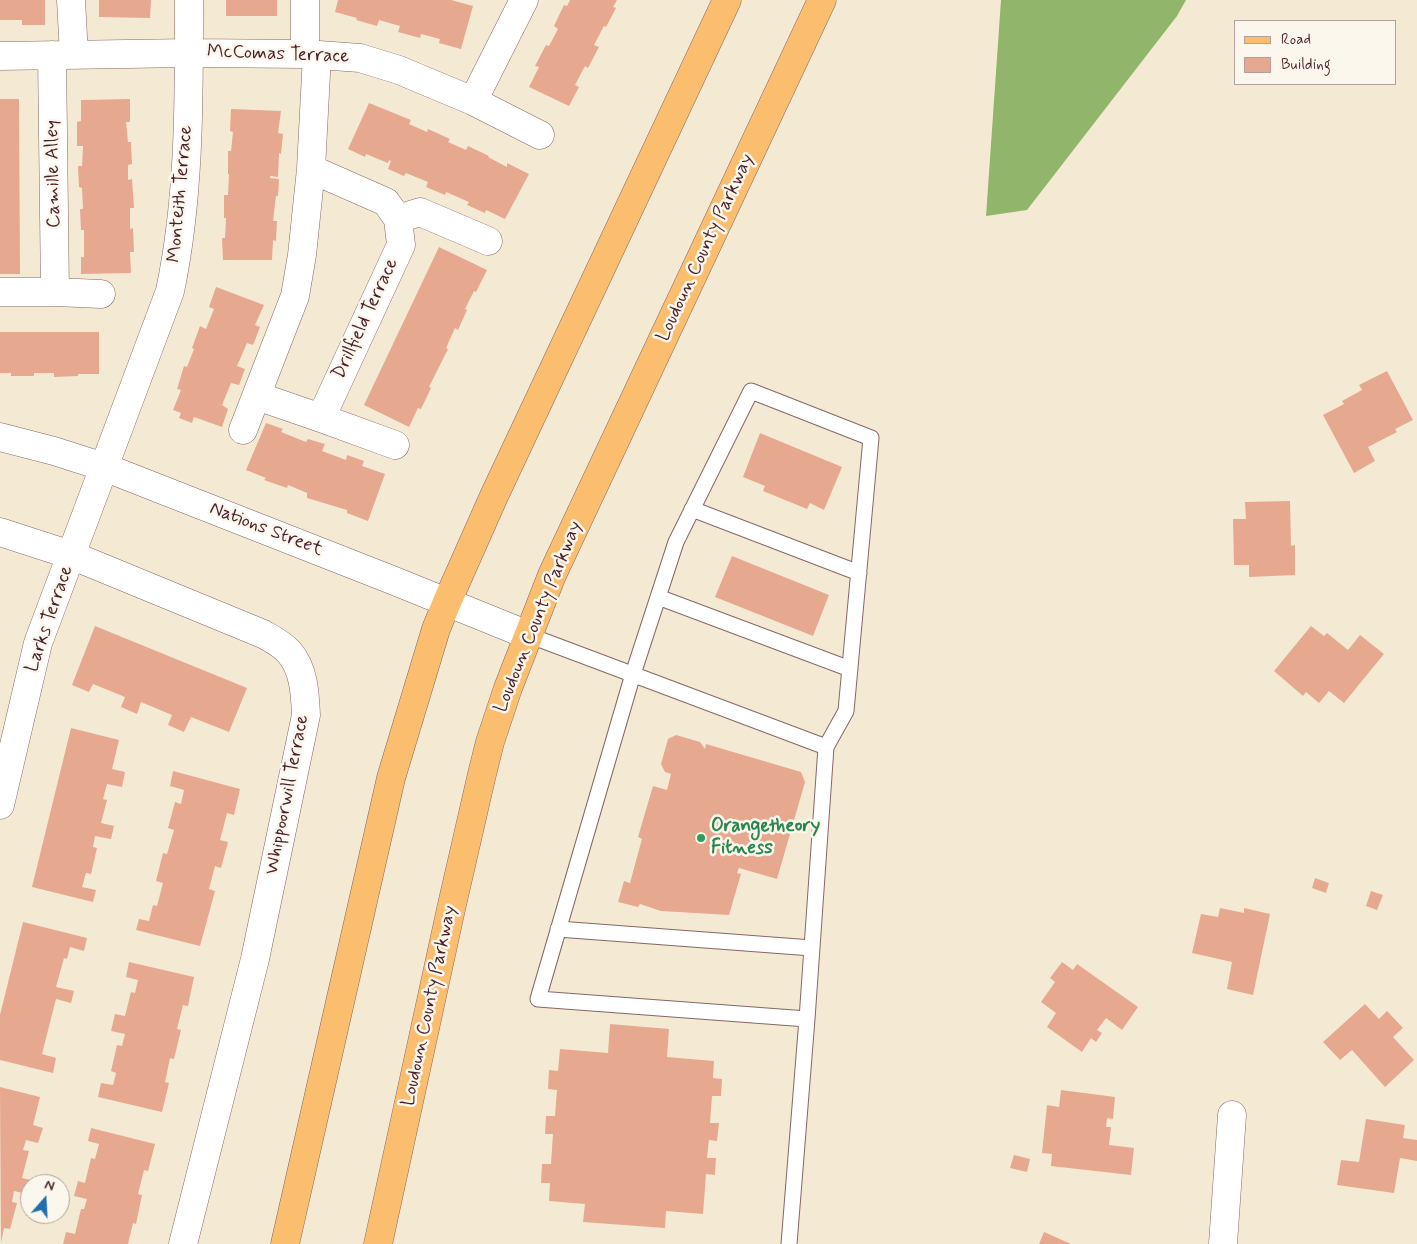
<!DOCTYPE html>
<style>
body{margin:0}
#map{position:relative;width:1417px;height:1244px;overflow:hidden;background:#f4ead3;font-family:Mynerve,sans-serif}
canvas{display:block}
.legend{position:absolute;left:1234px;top:20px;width:162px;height:65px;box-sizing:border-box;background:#fbf7ec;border:1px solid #b4a19f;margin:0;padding:6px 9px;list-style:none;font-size:15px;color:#4a1f2b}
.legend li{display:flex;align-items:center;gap:10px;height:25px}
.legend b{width:25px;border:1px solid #b4a19f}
.north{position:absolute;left:20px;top:1174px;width:50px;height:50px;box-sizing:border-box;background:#fbf7ec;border:1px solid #b4a19f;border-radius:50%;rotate:19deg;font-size:14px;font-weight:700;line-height:20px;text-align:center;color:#4a1f2b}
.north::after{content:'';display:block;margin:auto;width:18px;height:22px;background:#1f6fb2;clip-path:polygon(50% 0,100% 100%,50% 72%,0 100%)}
</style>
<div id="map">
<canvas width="1417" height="1244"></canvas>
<ul class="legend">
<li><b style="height:6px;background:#fbbe6e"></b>Road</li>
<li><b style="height:14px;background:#e7a890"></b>Building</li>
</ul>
<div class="north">N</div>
</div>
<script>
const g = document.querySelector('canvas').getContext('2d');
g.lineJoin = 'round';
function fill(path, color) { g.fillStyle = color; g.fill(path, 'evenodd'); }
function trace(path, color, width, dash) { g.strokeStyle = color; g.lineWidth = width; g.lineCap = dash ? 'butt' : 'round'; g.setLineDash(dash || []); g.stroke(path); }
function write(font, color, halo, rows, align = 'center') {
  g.font = font + ' Mynerve,sans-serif'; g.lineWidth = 5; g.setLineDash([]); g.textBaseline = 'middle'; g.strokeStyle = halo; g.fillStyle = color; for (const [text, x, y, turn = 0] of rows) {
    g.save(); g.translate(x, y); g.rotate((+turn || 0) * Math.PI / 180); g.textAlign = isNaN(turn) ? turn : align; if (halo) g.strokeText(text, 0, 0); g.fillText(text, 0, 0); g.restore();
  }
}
fill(new Path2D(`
 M1001 0H1186L1177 16 1027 210 986 216Z`), '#91b66b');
fill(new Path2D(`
 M0 0H45V25H22V20H0Z
 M99 0H151L150 18 99 17Z
 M226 0H277V16H226Z
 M338 0H451L473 6 461 49 439 43 440 39 421 34 420 38 398 32 400 26 379 20 377 26 356 20 357 18 335 12Z
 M570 0H617L613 7 616 8 606 27 604 26 594 45 599 47 588 68 585 66 575 85 579 87 569 106 529 87 539 67 535 66 546 45 549 46 558 29 554 26 564 5 567 6Z
 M0 99H19L20 274H0Z
 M130 99V122H126L128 142H131L132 164 128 165V180L132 179 134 208H130V229L133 228 134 252H130L131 273 81 274V257H84V230H81L80 209H83L82 188 79 187 78 166H82L83 146H77V122L81 121V100Z
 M369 103 411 120 409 124 427 132 428 129 450 139 448 142 466 150 468 146 489 156 488 157 507 167V163L529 174 505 219 486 210 485 213 467 205 469 202 446 192 445 195 426 187 428 182 406 173 404 176 388 169 391 161 389 160 388 163 366 154 365 157 348 149Z
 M231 109 281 111 278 133 283 134 281 154 279 153 278 177 270 176V178L279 179 278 196H276L273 221H277L276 241 273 240 272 260H223L222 238H225L226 218H224V195H228L229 174H228V151H231L233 132 230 131Z
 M439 247 487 270 476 292 474 291 465 309 467 310 458 330 455 328 446 348 448 349 429 387 431 388 421 409 418 408 409 427 364 405Z
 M216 287 264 305 255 325 260 327 253 345 247 343 237 366 245 369 239 385 231 383 222 405 228 409 222 427 194 417 192 423 179 418 181 413 173 410 181 390 177 389 184 366 187 367 194 349 192 348 200 326 206 329 214 309 209 307Z
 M0 332H99V374H78V376L54 377V373H34V376H11V373H0Z
 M1387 371 1413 420 1395 429 1397 432 1368 447 1375 461 1354 473 1323 415 1344 404 1342 401 1362 390 1359 385Z
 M266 423 283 429 281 432 306 442 308 439 325 444 322 451 346 460 347 455 364 461 362 466 385 474 368 521 347 513V510L307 498V493L288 485 287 488 264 480 266 478 246 470Z
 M760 433 842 467 824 510 810 503 807 509 763 491 765 486 743 477Z
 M1290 501 1291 546 1295 545V575L1249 577V565H1234L1233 519H1246L1245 502Z
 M732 556 829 595 813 636 715 597Z
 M95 626 247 688 229 732 191 717 184 732 168 725 172 715 141 702 137 714 121 707 125 697 93 684 89 692 72 685Z
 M1311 626 1324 636 1327 633 1348 650 1360 635 1384 654 1344 703 1329 691 1319 703 1306 692 1303 696 1274 671Z
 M71 728 119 740 112 769 125 772 122 787 107 784 103 799 107 800 101 823 114 826 111 839 95 836 93 847 97 848 91 874 86 873 82 887 96 890 93 902 32 887Z
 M676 735 700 742 705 749 706 744 801 772 805 782 777 879 739 868 737 873 741 874 729 915 661 911 640 904 638 907 618 902 624 881 630 883 642 839 638 837 653 786 667 790 671 774 665 772 661 764 668 739Z
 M173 771 240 789 234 815 227 813 220 840 228 842 221 868 215 866 209 889 215 891 200 946 136 930 139 919 149 921 153 905 157 906 163 883 156 881 163 853 167 854 174 830 168 828 175 802 181 804 184 790 170 786Z
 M1315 878 1329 883 1326 893 1312 888Z
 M1371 891 1383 895 1377 910 1366 906Z
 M1220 908 1244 913V908L1270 914 1253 995 1227 989 1232 962 1192 953 1201 914 1218 917Z
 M23 922 87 938 84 951 70 947 67 959 64 958 56 987 74 991 71 1003 56 999 42 1054 56 1058 53 1073 0 1060V1015Z
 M129 962 194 977 188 1006 183 1005 177 1029 181 1030 174 1059 170 1058 165 1082 169 1083 162 1112 98 1097 101 1083 113 1085 116 1073 111 1071 117 1045 122 1046 125 1034 111 1031 115 1014 125 1016 131 992 135 993 138 980 126 977Z
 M1062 962 1073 970 1077 964 1138 1007 1122 1030 1106 1018 1097 1030 1102 1033 1096 1042 1091 1038 1082 1052 1047 1027 1056 1013 1041 1002 1055 982 1050 978Z
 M1365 1004 1379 1019 1387 1011 1403 1028 1393 1037 1414 1060 1385 1087 1352 1050 1340 1060 1323 1042Z
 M610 1024 669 1029 667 1057 714 1061 713 1078 722 1079 721 1096H712L710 1123H719L717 1141 709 1140 707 1158H716L715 1175 706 1174 703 1214 666 1211 665 1228 583 1222 585 1204 549 1201 550 1183H541L542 1164H551L553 1134H545L546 1116H555L557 1090 548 1089 549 1070 558 1071 560 1049 608 1053Z
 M0 1087 40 1097 33 1125 43 1128 38 1143 26 1140 23 1150 29 1151 22 1178 31 1180 27 1194 14 1191 12 1202 17 1203 10 1229 4 1228 1 1243Z
 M1061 1090 1115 1097 1113 1119 1107 1118 1106 1127H1111L1109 1145 1134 1148 1131 1175 1051 1166 1052 1154 1042 1153 1047 1105 1059 1107Z
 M1366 1119 1405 1125 1403 1138 1417 1140V1161L1400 1158 1394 1193 1337 1185 1341 1160 1359 1162Z
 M91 1128 155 1144 148 1171 144 1170 138 1194 142 1195 136 1224 133 1223 128 1244H63L66 1232 75 1234 81 1209H84L87 1199 74 1196 78 1181 85 1183 91 1158 95 1159 99 1144 88 1141Z
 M1014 1155 1030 1159 1027 1172 1010 1168Z
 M1044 1232 1071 1244H1039Z`), '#e7a890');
const service = new Path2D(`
 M692 509 859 573
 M658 597 850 669
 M528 635 826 747 807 1019 789 1244
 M558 929 812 948
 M807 1019 538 999 633 674 676 542 751 391 871 438 846 711 826 747`);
const minor = new Path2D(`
 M71 0 74 55
 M305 0V54
 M52 55 55 292
 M317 55 311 169 386 202 398 219 401 245 321 418
 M0 56 189 53 305 54 360 58 399 70 473 101 540 135
 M473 101 524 0
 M398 219 420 212 488 241
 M0 292H55L101 294
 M257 396 321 418 395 445
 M243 430 295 296 302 255 311 169
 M0 437 54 451 104 467 392 580 528 635
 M0 532 71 555 263 634C272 639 282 644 289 652 304 669 305 693 306 715L255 959 183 1244
 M0 805 38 643 170 291C190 196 189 98 189 0
 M1223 1244 1232 1115`);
const primary = new Path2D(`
 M285 1244 391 778 436 629 447 602 494 496 727 0
 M378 1244 451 909 482 774 490 742 508 688 552 575 822 0`);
trace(service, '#866666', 17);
trace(minor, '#866666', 29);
trace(primary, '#866666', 29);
trace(service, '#fff', 15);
trace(minor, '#fff', 28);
trace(primary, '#fbbe6e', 28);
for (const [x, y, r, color] of [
 [701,838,5,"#2e9e5b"]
]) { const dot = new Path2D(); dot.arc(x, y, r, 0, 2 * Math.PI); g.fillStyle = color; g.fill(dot); trace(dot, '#fbf7ec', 2); }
write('19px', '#4a1f2b', '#fbf7ec', [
 ["McComas Terrace",278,55,2],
 ["Camille Alley",54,174,-91],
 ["Monteith Terrace",181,194,-85],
 ["Loudoun County Parkway",706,248,-65],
 ["Drillfield Terrace",366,319,-65],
 ["Nations Street",266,530,21],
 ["Loudoun County Parkway",539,617,-68],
 ["Larks Terrace",50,619,-71],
 ["Whippoorwill Terrace",288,795,-79],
 ["Loudoun County Parkway",430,1006,-78]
]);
write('bold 19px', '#27864d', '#fbf7ec', [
 ["Orangetheory",711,827],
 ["Fitness",711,849]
], 'left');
</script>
